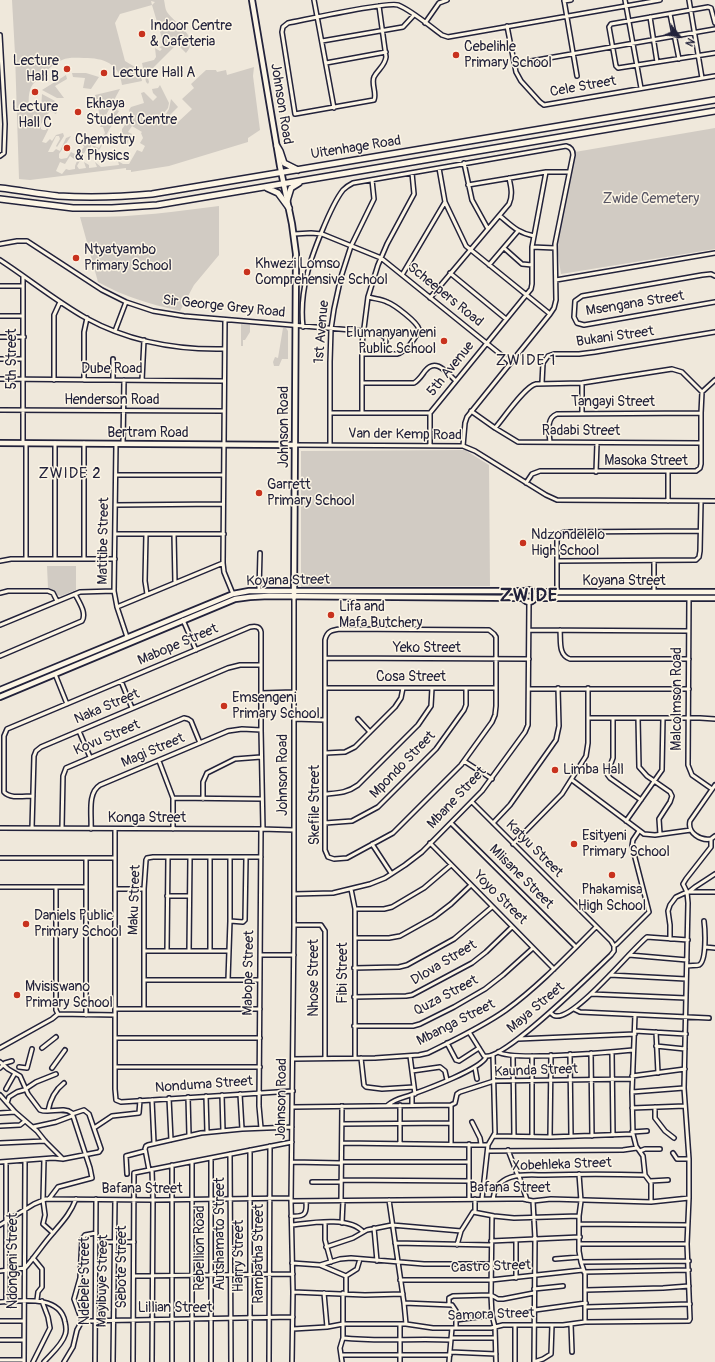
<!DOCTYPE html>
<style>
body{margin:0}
#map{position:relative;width:715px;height:1362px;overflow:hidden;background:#efe8db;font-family:Pangolin,sans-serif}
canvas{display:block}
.north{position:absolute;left:659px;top:16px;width:40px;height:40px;-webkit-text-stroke:3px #fcf5e5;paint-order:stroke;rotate:120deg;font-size:11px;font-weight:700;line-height:16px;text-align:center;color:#22223b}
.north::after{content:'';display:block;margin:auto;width:14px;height:18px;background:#22223b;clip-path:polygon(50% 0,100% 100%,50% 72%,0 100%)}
</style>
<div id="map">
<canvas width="715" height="1362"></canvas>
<div class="north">N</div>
</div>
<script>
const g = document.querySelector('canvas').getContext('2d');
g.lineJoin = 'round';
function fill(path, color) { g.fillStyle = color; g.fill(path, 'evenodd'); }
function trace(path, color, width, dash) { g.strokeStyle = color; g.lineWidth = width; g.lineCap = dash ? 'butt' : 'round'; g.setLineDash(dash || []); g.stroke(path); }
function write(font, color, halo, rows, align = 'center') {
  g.font = font + ' Pangolin,sans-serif'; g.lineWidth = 3; g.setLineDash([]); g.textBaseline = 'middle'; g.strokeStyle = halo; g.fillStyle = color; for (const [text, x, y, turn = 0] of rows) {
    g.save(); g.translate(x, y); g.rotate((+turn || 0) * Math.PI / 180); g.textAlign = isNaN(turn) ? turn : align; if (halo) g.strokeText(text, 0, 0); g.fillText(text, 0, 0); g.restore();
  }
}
fill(new Path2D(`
 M12 0H164C165 4 165 9 167 12 175 24 201 37 186 53L177 44 147 74 149 82 148 84 146 82 142 63 154 60 156 57 155 48 160 51 162 49 159 47 162 46 161 43 163 42 152 5 155 2 151 1 152 5 120 14 115 23 125 61 135 67 139 66 142 81 122 85C119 63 104 58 84 58 76 58 69 57 62 60 50 65 42 76 33 84 28 91 28 101 30 110L41 109 42 94 55 101 57 111 56 114 50 111 41 124V129L43 130H46L47 127 49 128 42 142 46 143 50 139 52 141 56 135 63 133 64 136 57 147 56 146 60 139 59 136H56L48 152H53L56 149 60 151 66 138 71 136 59 154V158L61 159 67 158 71 152 75 154H78L84 147 83 145 89 138C91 142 92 146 90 150L87 148 77 166 79 169 86 168 84 162 89 165V168L97 167 95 162 101 167 119 165 118 161 123 164H129L137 150 142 152 145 146 140 143 143 138 141 133 142 132 132 126 128 132 132 134 127 144 123 141 120 137 126 140 128 137 122 133V129L130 118 129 110 131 107 144 103 141 93 144 92 153 101 157 97 153 93 152 89 158 88 160 85 169 103 168 108 164 113 168 118 170 116 166 114 169 109 171 99 178 107 170 115 178 122 192 109 182 99 194 88 191 84 206 70H216L217 72 226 70 227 75 254 67 253 76 260 130 248 138V142L169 166 131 172V170H126V168L30 180 19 179 15 54ZM70 156 77 161 75 166V169L69 170 66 169 62 174 56 171 60 162 65 164Z
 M72 73H86L99 77 91 89 83 88 85 78 73 77Z
 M66 75 67 79 55 86 64 98H57L42 90Z
 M120 89 106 115 108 117 112 116 117 107 118 108 117 110 119 111 113 121 115 122C107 130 105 140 100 149L98 150 93 147 92 145 99 148 102 143 100 141 105 133 103 127H100L102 124 95 95Z
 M715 128V249L561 274 556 242 575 152Z
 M219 206V255L194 285 180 311C150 304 125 297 98 282L80 217C127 218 173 212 219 206Z
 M241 324 250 325V332L245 340H243V346H241Z
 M283 328H286L288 331V359H282L279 366H274L273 362 275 357 278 358Z
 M465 450 489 465 490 586 301 587V451Z
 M47 566H76V590L61 596 57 595 53 591 48 588Z`), '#d1cbc3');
const street = new Path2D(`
 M314 0 334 108
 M564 0 577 76
 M625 0 641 88
 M689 0 702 78
 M564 1 571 0
 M379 6 386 57C385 66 378 69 374 77 371 84 377 93 374 100L295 114 282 32 283 27 288 23C304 20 388 1 398 5 411 10 431 27 442 35L448 37 660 0
 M670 14 679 59
 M650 17 657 62
 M425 23 439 3 447 0
 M715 23 711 8 708 7 611 24 609 27 616 66 618 68 715 53
 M507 26 516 72 521 81 540 102 544 105 715 76
 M0 35 5 124 4 153 0 156
 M322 41 403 27 414 15
 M326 63 386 52
 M514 64 715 29
 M464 163 472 200 488 229
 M439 168 445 202 466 246 550 314
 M468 185 546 172H569
 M500 216C512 226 518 233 534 236
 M294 234 311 233 322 234 381 258 510 362
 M0 244 17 241H27L102 290 126 302 153 311 184 316 363 331
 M532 247 555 248
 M504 248 522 264 532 265
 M0 260C29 279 56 301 86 318 128 341 176 350 224 349
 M489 265 518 231
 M450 273 506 319
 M402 275 445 202
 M715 276 711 274 702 275 582 296 575 301 574 317 577 323 584 325 715 302
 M556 280 715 253
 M0 286H23
 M430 298 509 204C513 195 511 187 509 178
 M0 316H23
 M225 320 223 563 224 572 233 594
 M303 327C301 310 303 291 307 275 311 256 331 205 343 190 346 187 349 185 353 183L566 146C570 147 573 150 573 155L555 244 556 300 554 308 550 314 467 417 465 423 463 446
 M115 331 126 302
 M380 334 386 338 385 354
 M0 337H24
 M362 354H397C406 352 416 338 419 329 417 322 395 305 387 302 382 299 375 299 368 297
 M0 359H23
 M0 379 224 381
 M54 380V315L60 302
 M84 380V332L87 318
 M113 380V359
 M142 380 144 340
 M362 383H414C419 380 422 375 425 371 436 357 447 373 456 381
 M542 383 543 363 548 356 554 354H579L595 352 715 332
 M582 383V413
 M0 410 223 411
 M471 411 495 428 518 442 700 443
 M362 412V344L368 297 378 265 387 244 414 194 412 173
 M330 413H430
 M495 428C503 419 525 386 536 384L582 383 672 369 682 372 702 392
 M550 442C549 432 546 418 557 414L701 413
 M23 443V276
 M116 444 114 591 117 607 127 637
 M123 444 124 380
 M295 445 463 446 475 451 546 495 557 500 715 501
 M330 445V362L331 329 334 309 341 277 351 246 374 199 372 180
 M430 445V413L531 289 532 284V247L546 172
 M596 472 597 443
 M116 475H223
 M526 483 532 474 540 471H696L700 468 701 464V413L702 392 715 380
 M668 501V472
 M116 505 223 504
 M115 534H224
 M146 534 145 581 147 594
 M174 534 175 583
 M26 559V443
 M55 559V443
 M84 559V443
 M0 561 11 559H115
 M557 561 696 560 699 557 700 551 701 502
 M259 591 260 553
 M557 592V541L558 536 564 532 700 531
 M654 592V561
 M0 593 8 591H48L53 593 57 601
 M689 598 688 765 692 775 712 789
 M117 607 223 563
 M183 620 196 650
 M0 625 80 592 114 591
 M340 629 489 630 494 634 496 637V706L495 715 492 722 461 765 393 833 347 858 334 859 328 857 325 850V640C327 631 332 630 340 629Z
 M529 630 688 631
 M560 630C561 641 558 655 570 659H689
 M0 656 82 621C87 613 79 602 75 594
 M326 658 529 659
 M55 674 67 704
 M121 681 132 708
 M326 688H495
 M529 689H689
 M261 693 294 692
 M588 718H700L715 719
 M613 718V758L607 774 610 778 641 800
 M638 718 639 767 647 776 670 792 672 796 670 802 659 819 660 834
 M294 719 325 720
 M358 719 370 732
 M79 731 90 757
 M326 753 345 752 355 747 395 707 401 698 403 688
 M159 761 173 798V829
 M464 761 492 779
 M572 780 644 834 655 835 691 830
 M715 785 690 821C687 833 701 841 711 839L715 836
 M326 794C338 793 347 793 358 785L418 725 431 706 432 688
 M33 796C24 796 10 799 4 792V736L7 729 250 627C255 626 260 626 261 632V730L263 829
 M173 798 262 799
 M203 799V782L207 773 235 759 261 757
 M472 802 611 941 614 946
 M626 821 662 770 663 718
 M325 823 352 821 378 807 436 749 464 710 466 705V688
 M451 823 576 947
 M493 823 510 805 556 740 559 726 558 688
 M0 828 261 829 294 830
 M32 828 34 756 36 751 41 747 228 668 240 665H261
 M62 828 63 776 66 768 184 718 188 719 191 721 200 743
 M91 829C92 815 87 793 100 785L228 731 242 729 261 730
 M115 829V1089L116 1100 121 1102 293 1091
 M430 843 554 969
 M372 844 391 873
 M513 844 562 794 586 756 588 743V688
 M0 858H115
 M210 858V951
 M0 887H85
 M56 887V1010L58 1014
 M115 889H144
 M351 889 355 909V1058
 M690 891 695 887 715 874
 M294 894 333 893 370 884 385 878 405 865 422 852 482 791 525 732 528 725 529 602
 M167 896H189
 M355 909H384L392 907 424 888 451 865
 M230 921 243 922 245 920 246 858
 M294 925H321L325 931V1058
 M355 938H389L400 936 434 917 451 904 471 885
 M670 939V925L668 911 670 905 676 897 687 892H715
 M614 946 617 944 649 912 632 846 633 840 639 831
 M705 947 715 948
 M145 951H229
 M167 951 168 857
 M189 951 190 858
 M261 955H294
 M629 955 687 960
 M687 966C690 965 696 966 699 965 707 961 705 929 704 921
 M354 968 399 967 407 965 454 939 492 907
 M610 975 686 979
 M145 980H260
 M228 980 230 921V858
 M591 994 686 998
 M354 997 406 996 412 995 472 963 486 952 512 927
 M144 1008V889L146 860 147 858 153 857H261
 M115 1009H260
 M574 1009 580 1012 709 1018
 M551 1013C552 1014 553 1016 556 1016 575 1019 630 951 647 937L688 940
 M86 1015V858
 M635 1015 632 1092 633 1134 636 1146 643 1156 645 1175 651 1183V1202
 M354 1026H413L420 1024 454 1007 485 989 503 975 533 948
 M635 1031 686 1034
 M469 1032 484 1056C503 1062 594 971 611 955L614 951V946
 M656 1032 658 1073
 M115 1038H260
 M518 1039 635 1034
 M447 1043 456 1060 459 1061 479 1048
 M656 1046 685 1049
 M0 1048 52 1019 58 1014 115 1015
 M42 1048 56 1037
 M498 1052C512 1061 611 1052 633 1050
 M612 1052 613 1135
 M591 1053 592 1136
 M570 1054 571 1136
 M410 1056 415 1094
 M513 1056 514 1136
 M532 1056V1136
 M361 1058 364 1085 366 1087 382 1089 414 1087
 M293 1059 375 1058 419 1055 428 1053C454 1040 482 1027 506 1010 539 986 568 955 596 927
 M0 1062 8 1069 20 1076 28 1094 40 1110C50 1114 63 1106 72 1113L90 1168 92 1178 58 1187 49 1199
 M19 1067 27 1068 32 1049
 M115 1067H260
 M0 1068 5 1063 12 1061
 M52 1068 65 1050
 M475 1068 477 1079
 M412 1071 440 1067 445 1071 447 1080
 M632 1076 685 1069
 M6 1089 15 1073
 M632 1092 684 1088
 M240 1094 242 1129
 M0 1095 15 1112 37 1131 45 1141 63 1159
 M222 1095 223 1131
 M412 1095V1105
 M206 1096 207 1132
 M188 1097 189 1135
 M169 1098 171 1140
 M152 1100 154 1143
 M7 1103 9 1097 17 1092 24 1090 36 1082 56 1074
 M388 1105C396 1098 404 1098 413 1094 427 1089 481 1069 486 1057
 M451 1105 455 1103 457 1094 460 1092 494 1081 632 1079
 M293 1107 451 1105
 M655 1107V1118L665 1131 674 1138
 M632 1108 685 1106
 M48 1111C50 1100 55 1090 64 1083
 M0 1113 15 1112
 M472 1122 480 1138 481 1144
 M342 1124 451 1123
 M0 1126 20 1125 25 1121
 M33 1127 56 1122 72 1116
 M94 1128 112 1116 139 1113 140 1100
 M261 1128 259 1106 261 829
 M632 1132 647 1131
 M494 1136 550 1137 633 1134
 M550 1137 551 1055
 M0 1143 45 1141
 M342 1143 488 1145
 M400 1143V1105
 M451 1143V1105
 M469 1144V1199
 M508 1150 518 1176
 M488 1151 623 1150 637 1148
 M640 1151 645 1149H660
 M673 1153 677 1159H689
 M230 1154 231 1362
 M44 1159 43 1200 45 1215 43 1224 53 1233
 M0 1162 53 1158 63 1159 99 1152 101 1149 100 1146 89 1114 84 1110 72 1114
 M292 1162 341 1163
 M341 1162H468
 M172 1165V1362
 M149 1170 145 1149 146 1146 148 1145 201 1133 242 1129 292 1127
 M152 1170 153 1200 152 1362
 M127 1174 126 1156 145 1151
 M579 1174 581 1201 579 1216V1251L581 1262 585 1274V1322
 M519 1176 527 1200
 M341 1180 469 1181
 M650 1181 668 1180
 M312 1182H341
 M482 1199 488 1145 495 1133 493 1055
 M493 1199C494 1191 496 1185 503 1181 515 1173 532 1175 545 1175 579 1174 612 1174 645 1175
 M389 1200 404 1303 406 1324
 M291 1201 509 1199H523L533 1201 551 1199 651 1202 689 1198V1159L684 1088 688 903 687 892 683 884 686 879 711 847V839
 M341 1201 342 1106
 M533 1201 535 1239 534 1362
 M475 1212V1199
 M291 1216C305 1217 307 1214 306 1201
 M492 1216 491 1295 492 1315 495 1327 496 1362
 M325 1222V1240L331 1262
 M342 1223 343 1201
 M579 1224 687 1225
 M0 1225 34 1204 46 1199 153 1200 291 1198
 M292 1225C310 1223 350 1216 363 1232
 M374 1228 377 1261
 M491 1241 580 1237
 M516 1241V1278
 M96 1242H134
 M395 1243 491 1245
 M580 1244H687
 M457 1245 461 1231 473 1212 494 1216 514 1218 579 1216
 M326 1247 353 1238 367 1230 392 1225 461 1231
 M33 1258 42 1269V1287L38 1292 37 1300
 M555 1259 580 1257
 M581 1262 689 1261
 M292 1263 320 1265 340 1259 351 1258 424 1264H491
 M320 1265 346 1276
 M0 1271 25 1268C35 1257 43 1244 53 1233 63 1221 70 1214 76 1199
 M584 1272 689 1270
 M134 1276 293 1274
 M346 1276 357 1269 360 1259
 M400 1280H491L583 1270
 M534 1289 563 1286
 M586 1290 663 1288 689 1286
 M293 1292 365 1295 403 1294
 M324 1293 327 1327
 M346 1293V1276
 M0 1302C20 1301 60 1294 65 1322 66 1326 67 1330 65 1335 62 1345 51 1354 44 1362
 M6 1302V1162
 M404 1303 452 1305 456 1311V1328
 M449 1304V1298L453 1296 491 1295 498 1299H503L534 1293
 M586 1307 690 1304
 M535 1310 586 1303
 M456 1320 492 1315
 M0 1321H24
 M82 1321 293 1317
 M82 1321 74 1299 80 1278 82 1239 85 1235 96 1233
 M400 1324V1362
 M571 1324 572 1352
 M515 1325V1362
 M293 1329 327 1327 343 1324H406L433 1328H491L503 1325H563L585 1322 689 1321 690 1319 687 1244 689 1198
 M343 1338C379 1342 415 1338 451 1340
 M451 1338H495
 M0 1340H24
 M450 1352 496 1354
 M341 1355H450
 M0 1360H24
 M24 1362 25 1161
 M33 1362 50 1328 48 1317 42 1301
 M64 1362 73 1347 77 1330 82 1321
 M95 1362 96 1199
 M113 1362 115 1200
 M133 1362 134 1173 292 1142
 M192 1362V1162
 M211 1362V1158
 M250 1362V1150
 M269 1362 270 1146
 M292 1362 293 1292 291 1201 294 925V597
 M342 1362 340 1348 343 1338V1293
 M449 1362 452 1328
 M534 1362 543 1359 551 1354 552 1325`);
const secondary = new Path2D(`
 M252 0 280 166 292 224 296 254 294 597
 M0 443 295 445
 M523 596a6 6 0 1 1 12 0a6 6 0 1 1-12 0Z
 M533 592H715
 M535 598H715
 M0 690 233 594 249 591H524
 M0 697 235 599 250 597 269 596 522 598`);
const primary = new Path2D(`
 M277 146 280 151 284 163 298 170
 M0 188C19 190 38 194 58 196 89 198 121 197 152 194L715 100
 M267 188 278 193 289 208
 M0 199 73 208H112L157 205 715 111
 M287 201 291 188 299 183`);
trace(street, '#22223b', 6);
trace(secondary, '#22223b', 8);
trace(primary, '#22223b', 8);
trace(street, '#fcf5e5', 3);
trace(secondary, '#fcf5e5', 4.5);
trace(primary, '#fcf5e5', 5);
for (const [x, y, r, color] of [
 [142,34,4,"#c8321e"],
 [456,55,4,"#c8321e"],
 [67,69,4,"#c8321e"],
 [104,73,4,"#c8321e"],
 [35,92,4,"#c8321e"],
 [78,112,4,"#c8321e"],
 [67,148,4,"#c8321e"],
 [76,258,4,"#c8321e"],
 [247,272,4,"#c8321e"],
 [444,341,4,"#c8321e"],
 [259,493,4,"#c8321e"],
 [523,543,4,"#c8321e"],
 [331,615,4,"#c8321e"],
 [224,706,4,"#c8321e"],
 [555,770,4,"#c8321e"],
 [574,844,4,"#c8321e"],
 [612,875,4,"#c8321e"],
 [26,924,4,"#c8321e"],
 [17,995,4,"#c8321e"]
]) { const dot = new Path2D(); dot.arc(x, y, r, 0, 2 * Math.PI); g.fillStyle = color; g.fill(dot); trace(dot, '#fcf5e5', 1.5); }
write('14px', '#22223b', '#fcf5e5', [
 ["Indoor Centre",150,26],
 ["& Cafeteria",150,42],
 ["Cebelihle",464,47],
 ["Primary School",464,63],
 ["Lecture",59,61,"right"],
 ["Hall B",59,77,"right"],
 ["Lecture Hall A",112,73],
 ["Ekhaya",86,104],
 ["Student Centre",86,120],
 ["Lecture",35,107,"center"],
 ["Hall C",35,123,"center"],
 ["Chemistry",75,140],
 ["& Physics",75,156],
 ["Ntyatyambo",84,250],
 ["Primary School",84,266],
 ["Khwezi Lomso",255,264],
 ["Comprehensive School",255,280],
 ["Elumanyanweni",436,333,"right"],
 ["Public School",436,349,"right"],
 ["Garrett",267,485],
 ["Primary School",267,501],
 ["Ndzondelelo",531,535],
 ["High School",531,551],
 ["Lifa and",339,607],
 ["Mafa Butchery",339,623],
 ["Emsengeni",232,698],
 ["Primary School",232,714],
 ["Limba Hall",563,770],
 ["Esityeni",582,836],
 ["Primary School",582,852],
 ["Phakamisa",612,890,"center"],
 ["High School",612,906,"center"],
 ["Daniels Public",34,916],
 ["Primary School",34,932],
 ["Mvisiswano",25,987],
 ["Primary School",25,1003]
], 'left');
write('14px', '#22223b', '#fcf5e5', [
 ["Cele Street",583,87,-10],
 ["Johnson Road",281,104,81],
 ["Uitenhage Road",356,148,-9],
 ["Scheepers Road",445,295,39],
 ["Msengana Street",635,304,-9],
 ["Sir George Grey Road",224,307,6],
 ["1st Avenue",322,332,-85],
 ["Bukani Street",615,337,-8],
 ["5th Street",12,359,-90],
 ["Dube Road",112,369],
 ["5th Avenue",451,369,-51],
 ["Henderson Road",112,400],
 ["Tangayi Street",613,402],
 ["Johnson Road",284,427,-90],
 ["Radabi Street",581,431],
 ["Bertram Road",148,433],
 ["Van der Kemp Road",405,435,1],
 ["Masoka Street",646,461],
 ["Matitibe Street",104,541,-89],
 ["Koyana Street",288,581,-1],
 ["Koyana Street",624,581],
 ["Mabope Street",178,645,-23],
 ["Yeko Street",427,648],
 ["Cosa Street",411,677],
 ["Malcolmson Road",677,699,-90],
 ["Naka Street",107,707,-23],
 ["Kovu Street",107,738,-23],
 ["Magi Street",153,751,-23],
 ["Mpondo Street",403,765,-46],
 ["Johnson Road",283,775,-90],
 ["Mbane Street",457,798,-47],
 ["Skefile Street",315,805,-90],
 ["Konga Street",147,818],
 ["Katyu Street",534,849,45],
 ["Mlisane Street",521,877,45],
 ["Yoyo Street",500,898,45],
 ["Maku Street",135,900,-88],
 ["Dlova Street",444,963,-31],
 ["Mabope Street",249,973,-89],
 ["Fibi Street",343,973,-90],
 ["Nhose Street",314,978,-90],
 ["Quza Street",446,996,-28],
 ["Maya Street",536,1008,-40],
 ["Mbanga Street",456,1023,-27],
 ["Kaunda Street",536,1071,-2],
 ["Nonduma Street",204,1085,-4],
 ["Johnson Road",282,1099,-89],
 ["Xobehleka Street",562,1165,-2],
 ["Bafana Street",510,1188],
 ["Bafana Street",142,1189],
 ["Autshamato Street",220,1234,-90],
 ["Rebellion Road",200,1248,-90],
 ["Rambatha Street",259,1254,-90],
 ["Harry Street",239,1256,-90],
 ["Ndongeni Street",13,1261,-90],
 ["Sebote Street",122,1267,-90],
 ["Castro Street",491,1267,-2],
 ["Ndebele Street",85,1281,-90],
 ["Mayibuye Street",103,1281,-89],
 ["Lillian Street",175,1308],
 ["Samora Street",491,1315,-2]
]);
write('14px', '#575564', '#fcf5e5', [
 ["Zwide Cemetery",651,199]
]);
g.letterSpacing = '1px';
write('15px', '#22223b', '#fcf5e5', [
 ["ZWIDE 1",526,361],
 ["ZWIDE 2",70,474]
]);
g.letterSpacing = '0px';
g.letterSpacing = '1px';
write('bold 18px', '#22223b', '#fcf5e5', [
 ["ZWIDE",529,596]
]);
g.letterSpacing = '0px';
</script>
